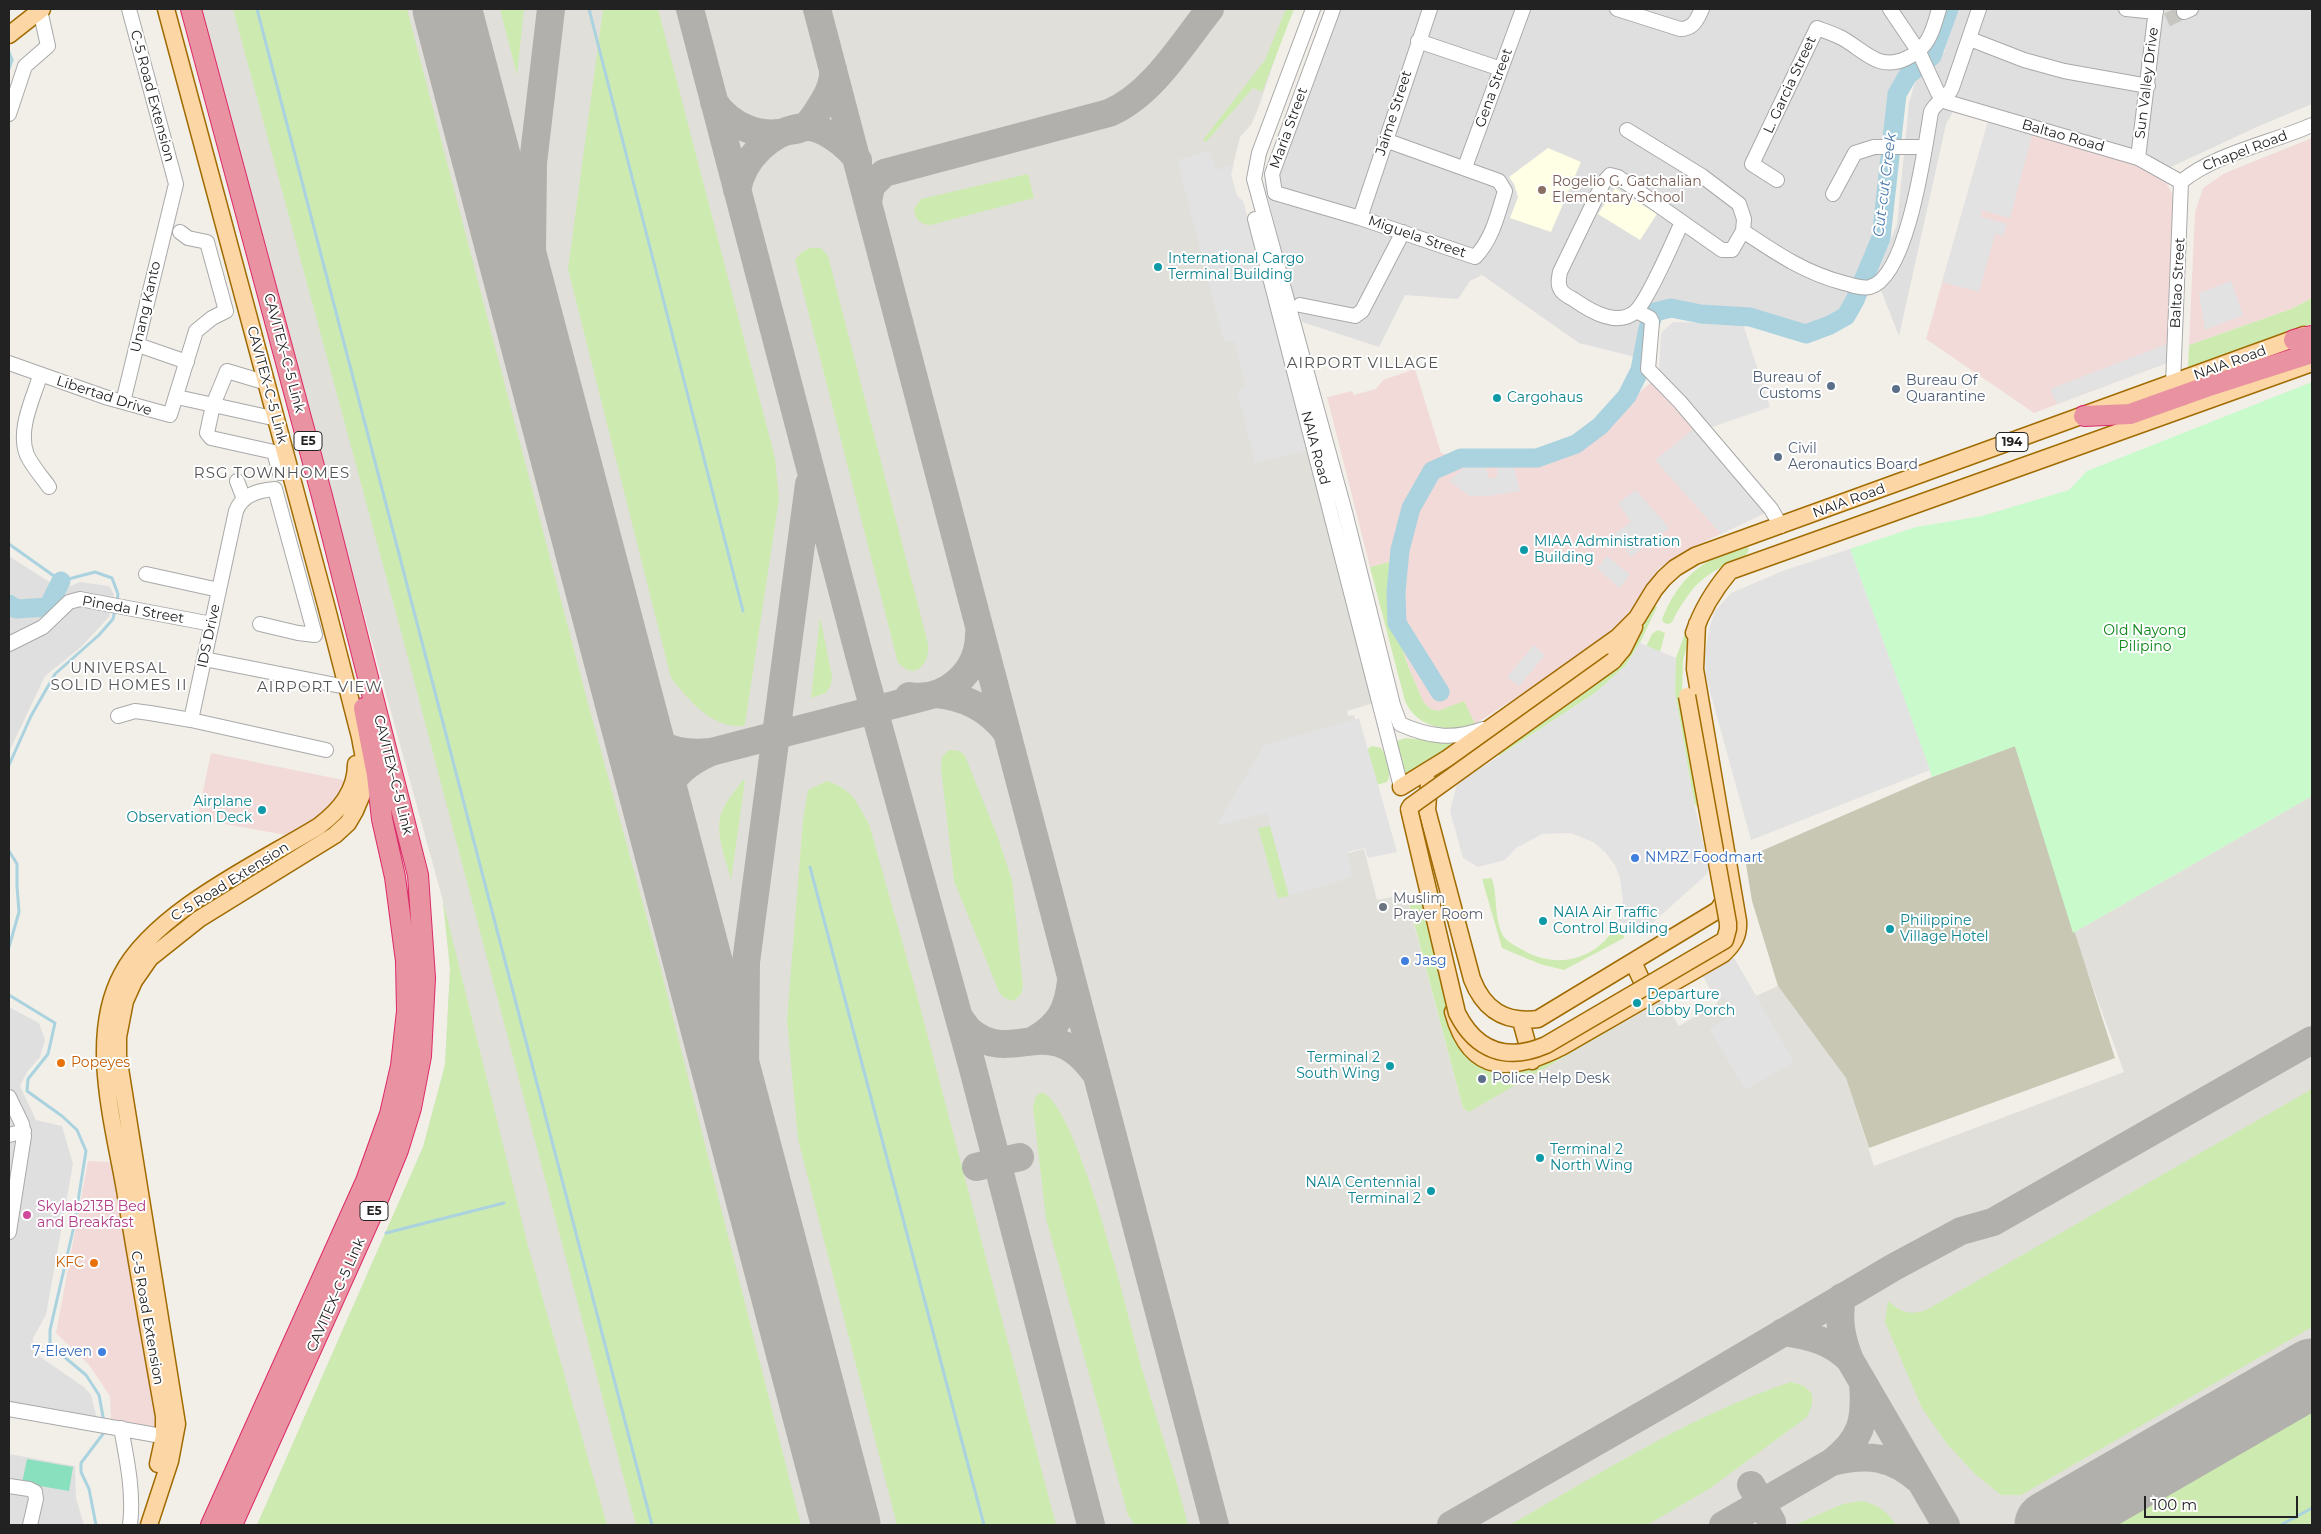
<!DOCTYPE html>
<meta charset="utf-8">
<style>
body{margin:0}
#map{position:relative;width:2321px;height:1534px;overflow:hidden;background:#f2efe9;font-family:Montserrat,sans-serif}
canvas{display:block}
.frame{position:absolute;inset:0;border:10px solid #222;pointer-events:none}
.scale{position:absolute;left:2144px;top:1496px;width:154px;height:22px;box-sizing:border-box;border:2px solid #222;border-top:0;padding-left:6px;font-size:15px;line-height:18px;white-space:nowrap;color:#222;-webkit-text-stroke:4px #fff;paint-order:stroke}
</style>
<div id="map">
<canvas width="2321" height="1534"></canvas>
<div class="frame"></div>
<div class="scale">100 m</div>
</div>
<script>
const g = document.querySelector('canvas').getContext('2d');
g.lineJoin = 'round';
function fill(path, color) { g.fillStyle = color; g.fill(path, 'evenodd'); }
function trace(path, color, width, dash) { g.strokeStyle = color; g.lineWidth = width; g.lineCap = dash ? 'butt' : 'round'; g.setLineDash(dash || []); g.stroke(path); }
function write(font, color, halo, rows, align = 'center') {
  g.font = font + ' Montserrat,sans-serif'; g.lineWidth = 4; g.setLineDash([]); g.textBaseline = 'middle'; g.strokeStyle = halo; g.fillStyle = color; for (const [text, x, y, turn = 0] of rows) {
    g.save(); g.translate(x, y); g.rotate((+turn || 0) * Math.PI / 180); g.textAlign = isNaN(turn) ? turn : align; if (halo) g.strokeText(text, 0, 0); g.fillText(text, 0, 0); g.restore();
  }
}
fill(new Path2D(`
 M1325 9H1943L1930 54 1901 72 1887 118 1885 223 1862 272 1851 317 1805 328 1738 308 1667 302 1651 312 1639 358 1579 343 1482 275 1470 281 1458 299 1405 295 1379 347 1302 322 1298 306 1295 305 1265 185V174Z
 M1958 9H2312V104L2259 126 2160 172 1960 99 1946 124 1899 336 1875 275 1897 225 1909 103 1917 75 1944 53Z
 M9 556 51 583 43 601 25 605 9 600Z
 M80 582 109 586 114 594 109 617 81 647 45 676 9 752V609L31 613 51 609 68 587Z
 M9 1007 39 1023 45 1040 40 1057 27 1072 20 1086 36 1120 62 1126 73 1164 46 1315 33 1338V1352L84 1387 91 1395 97 1419 9 1403Z
 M9 1454 75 1466 76 1498 84 1525H9Z`), '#e0dfdf');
fill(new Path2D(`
 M1989 118 2160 172 2176 200 2167 363 2034 413 1926 339Z
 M2312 138V298L2291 309 2189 345 2195 212 2203 188 2225 173Z
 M1415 369 1441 453 1459 458 1554 457 1576 451 1651 382 1752 495 1765 513 1695 546 1658 569 1614 635 1475 724 1429 708 1423 701 1408 666 1394 622 1392 565 1389 562 1370 567 1327 397 1352 391 1354 395 1376 389 1383 380Z
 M211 753 348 781 331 808 291 836 197 819Z
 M88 1161 112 1162 162 1432 111 1419 110 1396 89 1365 56 1333Z`), '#f2dad9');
fill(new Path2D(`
 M1548 148 1581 162 1551 232 1510 218 1518 197 1514 184 1509 177Z
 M1615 188 1657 214 1640 240 1598 214Z`), '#ffffe5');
fill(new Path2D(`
 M198 9H1292L1258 109 1251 125 1240 137 1231 174 1237 196 1243 201 1374 703 1347 711 1348 716 1354 715 1371 781 1336 808 1348 853 1364 849 1377 900 1406 894 1463 1108 1469 1111 1663 1000 1679 1026 1718 1003 1703 976 1734 958 1756 996 1778 986 1846 1078 1874 1166 2124 1072 2073 933 2312 796V1525H257L423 1147 445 1065 450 969 443 901Z`), '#e1dfda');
fill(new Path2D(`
 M2015 746 2115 1058 1869 1148 1846 1078 1778 986 1752 901 1745 858 1932 777Z`), '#c7c7b4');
fill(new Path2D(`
 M233 9H407L586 696 660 966 801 1525H636L407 654Z
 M500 9H524L517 75Z
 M603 9H658L775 458 779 499 745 724 743 726C711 728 689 700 671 678L568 269Z
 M1286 9H1294L1262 92 1253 88 1206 142 1203 140 1265 60Z
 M1028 174 1034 198 931 225C921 225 915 220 914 209L921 199Z
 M810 248H821L828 256 928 644C929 655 926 667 914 671L907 670 898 663 795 260 802 252Z
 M2312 298V324L2188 369 2189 345 2291 309Z
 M1745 545 1749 549 1746 556C1705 573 1693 582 1672 622L1669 624 1664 623 1662 619C1679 577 1703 559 1745 545Z
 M1389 562 1392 565 1394 622 1408 666 1423 701 1429 708 1438 711 1464 701 1475 724C1448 733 1417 728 1405 701L1370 567Z
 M1652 605 1657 607 1640 643 1626 665 1615 676 1595 693 1499 756 1497 753 1635 641Z
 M820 617 832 676 831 685 826 693 811 698Z
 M1689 622 1693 623 1683 660 1682 695 1700 805 1697 807 1694 803 1675 693V672L1676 658Z
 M1658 630 1665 633 1660 652 1645 649 1652 634Z
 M1405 738 1451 742 1454 746 1406 781 1394 746 1397 741Z
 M1372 746 1381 748C1386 756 1393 774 1387 782L1377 785 1366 750Z
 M949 750 960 751 965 756 998 838 1012 880 1023 987 1021 994 1014 1001 1004 998 999 992 954 881 941 768 942 757Z
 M743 780 745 781 744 788 731 880C727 862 716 836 720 818 723 804 735 791 743 780Z
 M827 781C853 790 856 801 869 824L914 984 1056 1525H897L798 1139 787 1020 803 820 808 790Z
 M1270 826 1289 896 1278 898 1258 828Z
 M1491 878C1498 888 1493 920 1504 937 1508 942 1517 947 1523 950 1555 969 1593 961 1613 930L1623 934 1624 938 1564 970 1540 964 1502 948 1482 879Z
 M1426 896 1453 1006 1494 1051 1624 1018 1626 1021 1469 1112 1463 1108 1408 900Z
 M443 901 529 1250 607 1525H257L423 1147 445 1065 450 969Z
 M2312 1089V1327L2021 1495H2001L1975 1474 1947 1444 1922 1408 1885 1322 1888 1301C1901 1313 1912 1316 1928 1309Z
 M1040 1093H1044C1081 1116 1129 1319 1142 1369 1157 1421 1175 1472 1188 1525H1135L1128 1515 1046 1219 1033 1107 1036 1096Z
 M1791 1382 1804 1386 1812 1394V1405L1807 1417 1709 1489 1647 1525H1510C1601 1473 1691 1415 1791 1382Z
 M2312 1411V1522L2307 1525H2115Z
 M1861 1501C1877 1504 1887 1511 1896 1525H1794L1843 1504Z`), '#cdebb0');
fill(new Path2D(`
 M2312 382V796L2073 933 2015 746 1932 777 1850 549 1916 527 1982 516 2069 490 2087 471Z`), '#c8facc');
fill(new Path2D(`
 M27 1459 73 1467 69 1491 22 1483Z`), '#88e0be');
fill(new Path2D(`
 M1989 118 2033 132 2010 218 1982 210 1981 217 2007 224 2003 236 1995 234 1979 292 1942 282Z
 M1210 151 1217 170 1234 164 1231 174 1233 183 1237 196 1243 201 1309 450 1255 463 1237 391 1246 388 1234 340 1224 342 1177 160Z
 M2231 281 2243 315 2205 330 2199 293Z
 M1673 322 1743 324 1770 407 1709 428 1659 373 1661 333Z
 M2167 344V363L2057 404 2050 389Z
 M1694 429 1752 495 1765 513 1721 534 1655 460Z
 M1485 464 1489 479 1497 477V468L1514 467 1520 491 1489 496H1470L1449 481 1465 467Z
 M1636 490 1669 528 1631 557 1614 534 1631 522 1618 503Z
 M1850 549 1930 770 1751 840 1706 677 1705 653 1710 626 1715 611 1731 593 1785 570Z
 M1607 556 1630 575 1619 588 1597 568Z
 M1640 643 1676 658 1675 693 1694 803 1709 868 1707 874 1640 934 1637 928 1618 921 1623 901 1620 878 1615 865 1605 852 1593 842 1571 833 1542 834 1516 848 1505 860 1478 867 1463 858 1450 811 1457 784 1595 693 1626 665Z
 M1534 645 1545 655 1519 686 1507 677Z
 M1359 718 1397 852 1368 858 1365 848 1347 852 1353 877 1289 896 1267 813 1216 826 1264 745Z
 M1734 958 1794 1062 1745 1090 1709 1029 1734 1014 1725 998 1718 1001 1703 976Z`), '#e2e2e2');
trace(new Path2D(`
 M257 9 652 1525
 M589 9 743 611
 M9 52 12 60 9 69
 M9 544 61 581 95 572 112 578 118 594 117 601
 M9 765 31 716 55 674 99 635 113 619 115 610
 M9 851 17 864V886L19 912 9 947
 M810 867 984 1525
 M9 995 55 1023 48 1054 28 1079 27 1091 62 1116 77 1130 86 1151 74 1226 50 1330V1345L86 1375 99 1395 104 1422
 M386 1233 504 1203
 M96 1525 89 1489 81 1472V1463L106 1430
 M2281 1525 2312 1508`), '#aad3df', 3);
trace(new Path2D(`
 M9 604 16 609 48 607 61 581
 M1440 692 1397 623 1396 592 1400 550 1411 508 1432 471 1461 458H1537L1576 444 1600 426 1627 396 1640 370 1648 328 1655 312 1671 308 1701 314 1750 317 1806 334 1830 325 1846 316 1855 300 1881 238 1897 94 1908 75 1932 56 1949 9`), '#aad3df', 19);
trace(new Path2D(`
 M690 9 862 666 972 1065 1091 1525
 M817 9 1215 1525
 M714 102C730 126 760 139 789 131 793 130 800 130 804 127 812 122 820 107 825 99 830 90 834 80 833 69
 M737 190C743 158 771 131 803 127 822 125 847 145 858 160
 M868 202 871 186 884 173 1109 113C1152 95 1182 44 1210 9
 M540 361 532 251 533 163 551 9
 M936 694C966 697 987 708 1006 731
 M909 696C946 702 979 672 979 634
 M629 699C649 739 662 757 711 752 675 768 660 788 663 828
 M711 752 928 696
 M959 1017C963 1022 966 1028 971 1032 1014 1067 1049 1008 1096 1074
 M1034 1040C1060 1025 1068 1009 1071 981
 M976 1167 1020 1157
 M761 1201 749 1117 745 1068 746 962 809 484
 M1842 1297C1838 1320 1841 1338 1850 1360L1946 1525
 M1783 1332C1809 1336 1831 1340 1850 1360
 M1863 1383C1866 1420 1862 1439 1832 1462 1867 1453 1892 1456 1919 1480
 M1751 1485 1772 1522
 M1451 1525 1681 1393 1894 1267 1961 1231 1993 1222 2312 1040
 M1723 1525 1832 1462`), '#b1b0ac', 28);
trace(new Path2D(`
 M447 9 846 1525
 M2049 1525 2312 1373`), '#b1b0ac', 69);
trace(new Path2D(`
 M2167 20 2184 12`), '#c8c6c1', 14, [14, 7]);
const minor = new Path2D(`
 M1313 9 1259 153 1254 179 1345 512 1393 705 1400 724C1429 737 1453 740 1483 729
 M1333 9 1272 174 1275 193 1360 218 1475 257C1492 240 1498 214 1505 191L1499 181 1385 140
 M1617 9 1680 29C1694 29 1697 19 1702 9
 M1890 9 1919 52 1938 93 1947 102 2138 158 2181 182
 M2126 9 2156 12
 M2184 12 2191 9
 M1970 39 2024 60 2064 71 2148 86
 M1418 41 1501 69
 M9 114 25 66 48 46 40 10
 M1627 130 1702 176 1739 204 1744 219 1743 231 1732 250H1722L1618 177 1610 175 1603 183 1560 272C1559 278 1557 284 1561 290 1563 294 1569 297 1573 299 1590 311 1618 328 1636 311 1649 298 1673 242 1682 222
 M2138 158 2156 9
 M1465 167 1523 9
 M1777 180 1752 164 1817 28C1825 31 1834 34 1842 38 1865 51 1879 72 1907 58 1929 48 1933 30 1939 9
 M2181 182C2214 154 2271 143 2312 125
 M1833 194 1855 153 1874 147H1925
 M1360 218 1430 9
 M1255 219 1401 787
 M1743 231C1776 253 1805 273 1844 283 1852 285 1861 289 1870 287 1908 277 1925 147 1931 112 1936 101 1947 99 1952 88L1979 9
 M1300 305 1355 316 1362 311 1403 232
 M1636 311 1650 318 1652 322 1648 369 1680 402 1771 509 1781 526
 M138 345 187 362
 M9 363 105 397 170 415 196 331 212 318 226 311 207 242 188 238 180 232
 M40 376C33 399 17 430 27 455 32 466 42 477 49 487
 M267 383 227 371 213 405 207 433 211 438 274 452 280 473
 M2173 384 2181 182
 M177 397 277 419
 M123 402 176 184 129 9
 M237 481 244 499
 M146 574 219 590
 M260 624 298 633 315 635 275 489
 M9 644 43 627 69 602 80 599 212 624
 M204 659 346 687
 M118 716 135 711 150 713 191 720 326 750
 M191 720 236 511C242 495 259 490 275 489
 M9 1097 22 1124 24 1136 9 1232
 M9 1135 24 1131
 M9 1409 173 1438
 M121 1428C127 1460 134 1493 130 1525
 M9 1486 29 1489 35 1492 36 1499 30 1525`);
const major = new Path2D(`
 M9 35 42 9
 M1694 633C1702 609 1714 590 1730 571L2312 363
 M1613 661 1623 649 1634 627
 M1429 783 1427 810 1472 979C1484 1010 1505 1023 1538 1019L1718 910 1728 894
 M1401 787 1448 758 1618 637 1637 618 1654 590 1664 578 1675 568 1695 556 2304 335
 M1633 962 1649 996
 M1453 1012C1471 1077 1512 1072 1563 1046L1723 954C1734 944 1739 935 1738 921L1695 669 1697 624
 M1521 1021 1532 1061
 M158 1464 164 1436V1416C151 1343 138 1270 126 1196 115 1128 87 1039 122 974 155 911 259 863 319 826 340 810 356 791 356 764
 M149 1525 170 1461 177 1424 118 1056V1037L125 1001 134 981 150 958 199 919 335 835 348 823 355 811 363 792 364 779 365 764 360 737 326 605 166 9`);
const highway = new Path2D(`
 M191 9 322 496 418 875 425 978 421 1056 411 1108 398 1150 372 1214 232 1525
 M2294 340 2312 336
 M2084 416 2130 414 2206 387 2312 353
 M211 1525 366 1181 390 1114 401 1066 407 1011 406 961 395 877 382 819 377 775 364 708`);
trace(minor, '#a9a9a9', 16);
trace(major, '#a06b00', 19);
trace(highway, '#dc2a67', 22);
trace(minor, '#fff', 14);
trace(major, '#fcd6a4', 16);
trace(highway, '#e892a2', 20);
const majorBridge = new Path2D(`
 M1613 661 1411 806 1409 809 1457 1013C1476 1051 1507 1062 1546 1045L1725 940 1728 929V923L1687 696`);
trace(majorBridge, '#a06b00', 19, []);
trace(majorBridge, '#fcd6a4', 16);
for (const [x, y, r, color] of [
 [1542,190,5,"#8d6e63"],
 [1158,267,5,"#0f9aa8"],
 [1831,386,5,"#5c6f8a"],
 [1896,389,5,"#5c6f8a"],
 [1497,398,5,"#0f9aa8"],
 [1778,457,5,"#5c6f8a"],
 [1524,550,5,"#0f9aa8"],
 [262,810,5,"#0f9aa8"],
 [1635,858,5,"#3f7fe0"],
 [1383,907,5,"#6b7280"],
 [1543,921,5,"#0f9aa8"],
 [1890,929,5,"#0f9aa8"],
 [1405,961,5,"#3f7fe0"],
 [1637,1003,5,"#0f9aa8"],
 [61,1063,5,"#e8710a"],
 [1390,1066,5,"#0f9aa8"],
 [1482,1079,5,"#5c6f8a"],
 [1540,1158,5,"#0f9aa8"],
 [1431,1191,5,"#0f9aa8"],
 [27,1215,5,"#d1479c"],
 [94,1263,5,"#e8710a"],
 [102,1352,5,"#3f7fe0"]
]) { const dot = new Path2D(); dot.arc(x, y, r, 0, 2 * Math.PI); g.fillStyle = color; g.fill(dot); trace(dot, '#fff', 2); }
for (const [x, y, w] of [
 [308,441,28],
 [2012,442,32],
 [374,1211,28]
]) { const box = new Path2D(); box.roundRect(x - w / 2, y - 9.5, w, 19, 4); g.fillStyle = '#fff'; g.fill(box); trace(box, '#222', 1); }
write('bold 12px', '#222', null, [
 ["E5",308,441],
 ["194",2012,442],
 ["E5",374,1211]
]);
write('14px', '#222', '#fff', [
 ["Sun Valley Drive",2147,83,-83],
 ["L. Garcia Street",1790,85,-65],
 ["Gena Street",1494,88,-70],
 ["C-5 Road Extension",152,96,75],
 ["Jaime Street",1394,113,-72],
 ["Maria Street",1289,128,-70],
 ["Baltao Road",2063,136,16],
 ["Chapel Road",2245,151,-21],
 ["Miguela Street",1417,237,19],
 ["Baltao Street",2178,283,-87],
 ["Unang Kanto",146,307,-77],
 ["CAVITEX–C-5 Link",284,353,75],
 ["NAIA Road",2230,363,-20],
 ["CAVITEX-C-5 Link",267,385,75],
 ["Libertad Drive",104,396,18],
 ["NAIA Road",1315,448,75],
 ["NAIA Road",1849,501,-20],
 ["Pineda I Street",133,610,10],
 ["IDS Drive",209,636,-78],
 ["CAVITEX–C-5 Link",393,775,76],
 ["C-5 Road Extension",230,882,-32],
 ["CAVITEX–C-5 Link",336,1295,-66],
 ["C-5 Road Extension",147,1318,80]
]);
write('14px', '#785e54', '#fff', [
 ["Rogelio G. Gatchalian",1552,182],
 ["Elementary School",1552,198]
], 'left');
write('14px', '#0d838f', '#fff', [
 ["International Cargo",1168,259],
 ["Terminal Building",1168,275],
 ["Cargohaus",1507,398],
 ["MIAA Administration",1534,542],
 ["Building",1534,558],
 ["Airplane",252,802,"right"],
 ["Observation Deck",252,818,"right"],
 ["NAIA Air Traffic",1553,913],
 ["Control Building",1553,929],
 ["Philippine",1900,921],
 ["Village Hotel",1900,937],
 ["Departure",1647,995],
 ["Lobby Porch",1647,1011],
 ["Terminal 2",1380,1058,"right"],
 ["South Wing",1380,1074,"right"],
 ["Terminal 2",1550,1150],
 ["North Wing",1550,1166],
 ["NAIA Centennial",1421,1183,"right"],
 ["Terminal 2",1421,1199,"right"]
], 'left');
write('14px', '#4e5e75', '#fff', [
 ["Bureau of",1821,378,"right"],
 ["Customs",1821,394,"right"],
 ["Bureau Of",1906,381],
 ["Quarantine",1906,397],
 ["Civil",1788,449],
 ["Aeronautics Board",1788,465],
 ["Police Help Desk",1492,1079]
], 'left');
write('14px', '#0c8416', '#fff', [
 ["Old Nayong",2145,631],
 ["Pilipino",2145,647]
]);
write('14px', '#366cbe', '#fff', [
 ["NMRZ Foodmart",1645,858],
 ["Jasg",1415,961],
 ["7-Eleven",92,1352,"right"]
], 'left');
write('14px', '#5b616d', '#fff', [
 ["Muslim",1393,899],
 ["Prayer Room",1393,915]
], 'left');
write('14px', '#c56008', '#fff', [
 ["Popeyes",71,1063],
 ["KFC",84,1263,"right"]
], 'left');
write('14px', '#b23c85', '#fff', [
 ["Skylab213B Bed",37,1207],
 ["and Breakfast",37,1223]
], 'left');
write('italic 15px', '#4a7aab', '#fff', [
 ["Cut-cut Creek",1885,185,-83]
]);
g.letterSpacing = '1px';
write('15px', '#555', '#fff', [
 ["AIRPORT VILLAGE",1363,364],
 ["RSG TOWNHOMES",272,474],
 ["UNIVERSAL",119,669],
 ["SOLID HOMES II",119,686],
 ["AIRPORT VIEW",320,688]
]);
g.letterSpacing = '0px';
</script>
